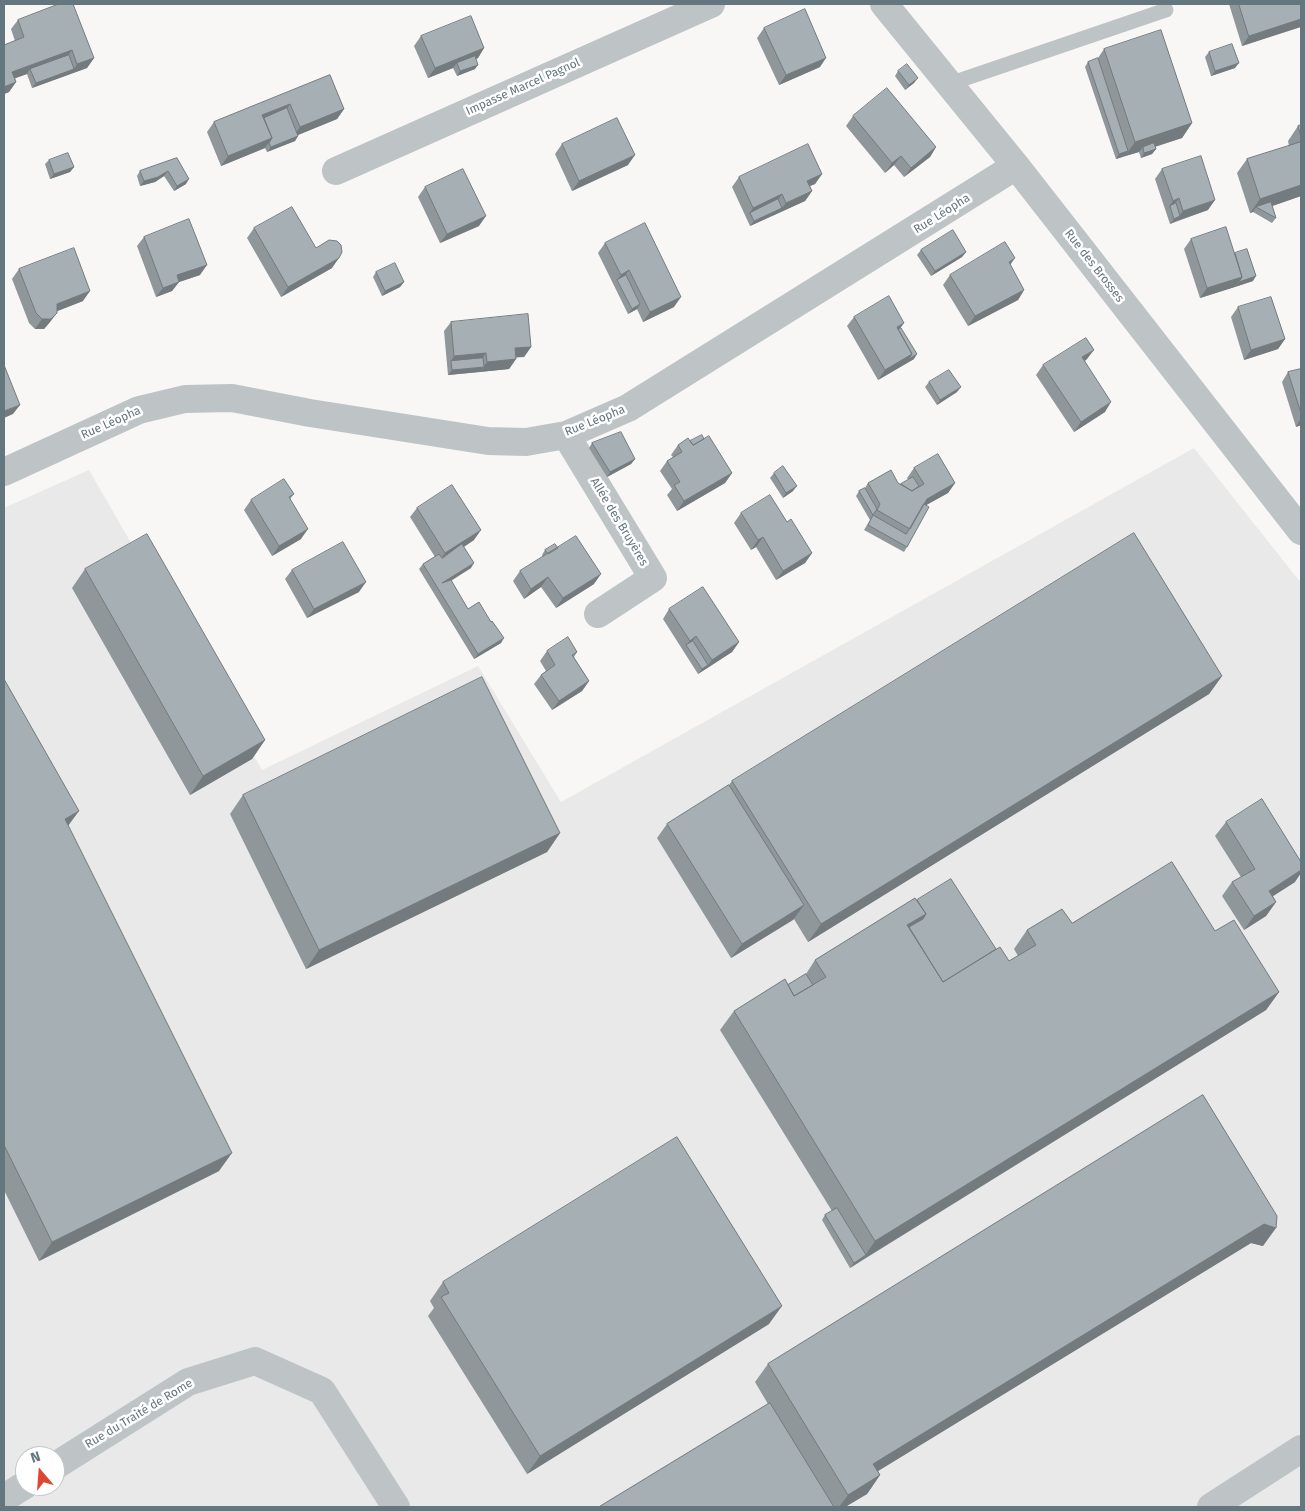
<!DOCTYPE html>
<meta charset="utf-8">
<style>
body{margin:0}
#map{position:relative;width:1305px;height:1511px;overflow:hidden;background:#f8f7f5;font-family:"Fira Sans",sans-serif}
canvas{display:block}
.frame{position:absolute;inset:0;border:5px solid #64767e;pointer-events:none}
.north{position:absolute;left:15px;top:1446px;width:50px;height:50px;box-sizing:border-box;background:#fff;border:1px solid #c1c8cb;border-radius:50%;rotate:342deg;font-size:14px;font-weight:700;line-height:20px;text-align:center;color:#64767e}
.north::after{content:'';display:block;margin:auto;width:18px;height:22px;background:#db4832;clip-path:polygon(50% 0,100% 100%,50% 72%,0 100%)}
</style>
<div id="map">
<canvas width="1305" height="1511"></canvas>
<div class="frame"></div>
<div class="north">N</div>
</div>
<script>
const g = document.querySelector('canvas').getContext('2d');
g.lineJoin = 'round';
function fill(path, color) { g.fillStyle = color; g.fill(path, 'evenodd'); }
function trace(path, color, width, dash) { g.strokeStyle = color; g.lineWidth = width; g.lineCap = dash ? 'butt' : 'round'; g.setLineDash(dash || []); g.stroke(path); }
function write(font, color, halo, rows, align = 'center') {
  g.font = font + ' "Fira Sans",sans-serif'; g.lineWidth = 5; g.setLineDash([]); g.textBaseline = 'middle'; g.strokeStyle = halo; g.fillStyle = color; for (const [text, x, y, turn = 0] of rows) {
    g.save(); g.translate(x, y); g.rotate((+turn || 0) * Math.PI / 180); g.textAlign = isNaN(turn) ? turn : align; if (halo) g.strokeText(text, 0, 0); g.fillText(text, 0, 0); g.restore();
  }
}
fill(new Path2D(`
 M1194 448 1301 583V1507H4V508L89 470 262 770 478 666 561 802ZM25 1456H55V1486H25Z`), '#e8e9e8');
trace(new Path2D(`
 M949 84 1166 10`), '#bec4c6', 15);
trace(new Path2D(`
 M884 4 1016 166 1301 531
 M336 171 711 4
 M566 435 653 578 598 614
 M4 472 139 410 185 399 232 398 310 413 488 441 526 442 566 435 628 408 1016 166
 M55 1466 188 1382 255 1361 322 1391 396 1507
 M4 1498 25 1485
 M1211 1507 1301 1449`), '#bec4c6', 28);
fill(new Path2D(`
 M1229 4H1301V26L1242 46Z
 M18 20 94 58 87 68 32 88 27 74 15 78 16 82 9 92 4 94V45L15 41 11 29Z
 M764 28 820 67 779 85 757 38Z
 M421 36 484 48 478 58 476 59 475 69 457 76 453 68 428 78 414 46Z
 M1104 49 1192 123 1182 138 1155 147 1156 149 1152 154 1141 158 1139 152 1116 159 1085 67 1088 62 1098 58Z
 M1209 52 1235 68 1211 76 1205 57Z
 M898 71 914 83 905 90 895 76Z
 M330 75 344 109 337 119 298 135 295 141 267 152 265 148 221 166 207 132 214 122Z
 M853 116 936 147 930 157 904 177 894 165 885 173 846 126Z
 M1301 125V196L1272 206 1276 218 1272 223 1253 212 1250 213 1237 173 1247 159 1289 146 1288 141 1298 126Z
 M562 144 628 165 572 191 555 154Z
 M177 158 186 184 174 191 164 176 155 182 140 186 137 176 140 171Z
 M49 160 74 167 70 172 50 179 45 164Z
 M1162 169 1208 210 1170 224 1155 179Z
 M822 174 815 184 810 186 812 191 805 201 750 226 732 187 739 177Z
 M425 187 479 226 440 243 418 197Z
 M254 228 316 248 332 268 281 297 247 238Z
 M144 237 200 275 179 282 172 291 156 297 137 246Z
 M1191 239 1235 253 1253 281 1200 298 1184 249Z
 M605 243 674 307 643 322 637 309 628 314 598 253Z
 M921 250 966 252 962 257 931 276 917 255Z
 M1010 265 1024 290 1018 300 968 326 943 285 950 275Z
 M19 269 83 301 57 311 50 322 44 329H35L29 323 12 279Z
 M376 272 404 282 400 287 382 296 373 277Z
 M1238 307 1285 339 1278 349 1244 360 1231 317Z
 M854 317 901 328 914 359 878 380 847 326Z
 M451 322 531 347 524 357H516V359L509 369 448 375 444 331Z
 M1087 359 1085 361 1105 412 1074 432 1036 375 1043 365Z
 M1301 369V425L1296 427 1282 382 1288 372Z
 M929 382 957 392 937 405 925 387Z
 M704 439 732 473 725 483 677 511 667 495 672 489 660 471 667 461 673 457 671 455 678 445 690 441Z
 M592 443 635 459 631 464 607 477 589 448Z
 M914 468 955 483 948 493 926 505 907 547 904 552 864 530 870 520 856 496 859 491 865 488 868 483 901 484 909 480 907 478Z
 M774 473 793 491 783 498 770 478Z
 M294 494 290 499 301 539 272 556 244 510 251 500Z
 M417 508 474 540 464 547 471 568 451 581 468 609 501 643 474 659 419 569 423 564 435 557 410 517Z
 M741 513 812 553 805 563 776 580 756 547 751 550 734 523Z
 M558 548 594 584 556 608 541 587 524 599 513 581 520 571 543 557 542 555 545 550Z
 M85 569 265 740 252 759 190 795 72 588Z
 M292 570 359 592 307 618 285 579Z
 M669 609 739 642 732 652 698 674 663 619Z
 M547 651 577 652 574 657 589 681 582 691 552 710 534 684 541 675 546 671 540 661Z
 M1222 676 1209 694 808 942 794 919 731 958 657 838 667 824 729 785 732 781Z
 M4 679 219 1171 39 1261 4 1190Z
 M243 795 560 833 547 852 306 969 230 814Z
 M1226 822 1295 882 1273 896 1276 902 1266 916 1244 930 1222 896 1232 882 1241 877 1215 836Z
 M917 900 996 949 1009 961 1018 956 1014 949 1027 930 1072 923 1215 931 1279 992 1266 1010 850 1268 822 1220 825 1215 832 1211 720 1030 734 1011 788 985 806 974 815 960Z
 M1203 1095 1263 1246 1251 1243 878 1471 880 1475 867 1494 845 1507H599L768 1404 755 1382 768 1364Z
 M443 1282 769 1324 527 1474 428 1316 434 1308 430 1301Z`), '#8f979b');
fill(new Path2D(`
 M1301 19V27L1242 46 1249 36Z
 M484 48 478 58 458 66 457 63 453 68 428 78 435 68Z
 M72 50 65 60 30 69 27 74 5 82 12 72Z
 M94 58 87 68 32 88 36 83 74 69 77 64Z
 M826 58 820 67 779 85 786 75Z
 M1239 63 1235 68 1211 76 1215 71Z
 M478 65 475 69 457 76 460 71Z
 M918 78 914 83 905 90 909 85Z
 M16 82 9 92 4 94V87Z
 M290 104 284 113 259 120 262 115Z
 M344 109 337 119 293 137 300 127Z
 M1192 123 1182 138 1144 150 1143 147 1139 152 1125 156 1135 142Z
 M298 136 295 141 267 152 271 147Z
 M272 138 265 148 221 166 228 156Z
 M936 147 930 157 904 177 911 168Z
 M1156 149 1152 154 1141 158 1144 153Z
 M1128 151 1125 156 1116 159 1119 154Z
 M635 155 628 165 572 191 579 181Z
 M901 156 894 165 885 173 892 163Z
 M74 167 70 172 50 179 54 174Z
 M168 171 164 176 155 182 140 186 144 181Z
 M822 174 815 184 800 190 807 181Z
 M189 179 186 184 174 191 177 186Z
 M1301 185V196L1261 210 1256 207 1253 212 1250 213 1260 199Z
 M812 191 805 201 750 226 754 221 782 208 786 203Z
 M782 194 775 204 750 213 746 218 753 208Z
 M1179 198 1172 208 1170 206 1166 211 1173 201Z
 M1215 200 1208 210 1176 221 1183 211Z
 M486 216 479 226 440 243 447 234Z
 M1180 216 1176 221 1170 224 1174 219Z
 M966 252 962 257 931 276 935 271Z
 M339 258 332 268 281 297 288 287Z
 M1015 258 1008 268 1009 262Z
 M207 265 200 275 179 282 172 291 156 297 163 288 177 275Z
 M629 270 622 280H617L621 275Z
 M1256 276 1253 281 1235 287 1239 282Z
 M1242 277 1235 287 1200 298 1207 288Z
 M404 282 400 287 382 296 385 291Z
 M1024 290 1018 300 968 326 975 316Z
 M90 291 83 301 50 314 57 304Z
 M681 297 674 307 643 322 650 312Z
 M640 304 637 309 628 314 632 309Z
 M57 313 50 322 44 329H35L42 319Z
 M904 323 897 333V327Z
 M1285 339 1278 349 1244 360 1251 350Z
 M531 347 524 357 508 358 515 348Z
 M1094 350 1087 359 1075 367 1082 357Z
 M486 353 479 363 451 361 454 356Z
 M912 354H917L914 359 878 380 885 370Z
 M516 359 509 369 480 372 487 362Z
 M484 367 480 372 448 375 452 370Z
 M961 387 957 392 937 405 940 400Z
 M1111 402 1105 412 1074 432 1081 422Z
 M20 405 13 414 4 418V411Z
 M1301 418V425L1296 427Z
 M635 459 631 464 607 477 610 472Z
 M732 473 725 483 677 511 684 501Z
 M955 483 948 493 921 508 927 499Z
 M797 486 793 491 783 498 786 493Z
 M308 529 301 539 272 556 279 546Z
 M481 530 474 540 438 563 445 553Z
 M763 537 756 547 751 550 758 540Z
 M812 553 805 563 776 580 783 571Z
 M474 563 471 568 438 588 442 583Z
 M601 574 594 584 556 608 563 598Z
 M548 577 541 587 524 599 531 589Z
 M366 582 359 592 307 618 314 609Z
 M696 636 689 646 686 645 690 641Z
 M504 638 501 643 474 659 478 654Z
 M739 642 732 652 698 674 702 669 708 665 712 660Z
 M1222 676 1209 694 808 942 821 924Z
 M589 681 582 691 552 710 559 701Z
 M265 740 252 759 190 795 203 776Z
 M79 811 65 830V819Z
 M560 833 547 852 306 969 319 950Z
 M1301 870V873L1295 882 1259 905 1269 891Z
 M1276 902 1266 916 1244 930 1254 916Z
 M804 905 793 920 731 958 742 944Z
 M926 914 913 933 907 925Z
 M1279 992 1266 1010 862 1260 875 1241Z
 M232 1153 219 1171 39 1261 52 1242Z
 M1264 1224 1276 1228 1263 1246 1251 1243 860 1482 873 1464Z
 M866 1255 862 1260 850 1268 854 1263Z
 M782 1306 769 1324 527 1474 540 1456Z
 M880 1475 867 1494 845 1507H839L848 1495Z`), '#747b7e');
const building = new Path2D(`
 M59 4H73L94 58 77 64 72 50 12 72 16 82 4 87V45L24 37 18 20Z
 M1239 4H1301V19L1249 36Z
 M805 9 826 58 786 75 764 28Z
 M471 16 484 48 435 68 421 36Z
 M1161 30 1192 123 1135 142 1104 49Z
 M1232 44 1239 63 1215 71 1209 52Z
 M69 55 74 69 36 83 30 69Z
 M475 56 478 65 460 71 457 63Z
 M1098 58 1128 151 1119 154 1088 62Z
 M907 64 918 78 909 85 898 71Z
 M330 75 344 109 300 127 290 104 262 115 272 138 228 156 214 122Z
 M887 88 936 147 911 168 901 156 892 163 853 116Z
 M287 108 298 136 271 147 269 143 272 138 264 118Z
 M617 118 635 155 579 181 562 144Z
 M1301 125V137L1298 126Z
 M1301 142V185L1260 199 1247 159Z
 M1154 143 1156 149 1144 153 1143 147Z
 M808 144 822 174 807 181 812 191 786 203 782 194 753 208 739 177Z
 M68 153 74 167 54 174 49 160Z
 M1201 156 1215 200 1183 211 1179 198 1173 201 1162 169Z
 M177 158 189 179 177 186 168 171 158 177 144 181 140 171Z
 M463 169 486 216 447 234 425 187Z
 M778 199 782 208 754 221 750 213Z
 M1271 202 1276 218 1256 207Z
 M1176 203 1180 216 1174 219 1170 206Z
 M292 207 316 248 329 240 337 241 341 245 342 252 339 258 288 287 254 228Z
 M189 219 207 265 177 275 179 282 163 288 144 237Z
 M645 223 681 297 650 312 629 270 621 275 605 243Z
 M1226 227 1242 277 1207 288 1191 239Z
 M953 230 966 252 935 271 921 250Z
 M1005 242 1015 258 1009 262 1024 290 975 316 950 275Z
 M74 248 90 291 57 304V313L51 319H42L36 313 19 269Z
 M1247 249 1256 276 1239 282 1242 277 1235 253Z
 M395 263 404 282 385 291 376 272Z
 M626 275 640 304 632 309 617 280Z
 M889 296 904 323 897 327 912 354 885 370 854 317Z
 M1271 297 1285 339 1251 350 1238 307Z
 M528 314 531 347 515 348 516 359 487 362 486 353 454 356 451 322Z
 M901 328 917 354 909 359 912 354 898 329Z
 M1086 338 1094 350 1082 357 1111 402 1081 422 1043 365Z
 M483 358 484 367 452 370 451 361Z
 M4 365 20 405 4 411Z
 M1301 369V413L1288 372Z
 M949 370 961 387 940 400 929 382Z
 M621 432 635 459 610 472 592 443Z
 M702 435 704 439 693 445 690 441Z
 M709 436 732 473 684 501 674 485 680 482 667 461 682 452 678 445 688 438 693 445Z
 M938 454 955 483 927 499 910 529 877 510 880 504 868 483 891 470 898 483 912 491 924 484 914 468Z
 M783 466 797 486 786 493 774 473Z
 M913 477 919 486 912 491 901 484Z
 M284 479 294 494 289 497 308 529 279 546 251 500Z
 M452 485 481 530 445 553 417 508Z
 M865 488 877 509 873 515 859 491Z
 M770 495 787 522 791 519 812 553 783 571 763 537 758 540 741 513Z
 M924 504 929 507 907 547 868 525 873 515 906 534Z
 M1134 533 1222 676 821 924 732 781Z
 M147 534 265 740 203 776 85 569Z
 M576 536 601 574 563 598 548 577 531 589 520 571Z
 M343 542 366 582 314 609 292 570Z
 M462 544 474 563 442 583 451 580 468 609 479 602 491 622 492 621 504 638 478 654 423 564 439 554 442 558Z
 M555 544 558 548 548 554 545 550Z
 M703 587 739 642 712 660 696 636 690 641 669 609Z
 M568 637 577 652 572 655 589 681 559 701 541 675 555 665 547 651Z
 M693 641 708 665 702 669 686 645Z
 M482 677 560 833 319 950 243 795Z
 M4 679 79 811 65 819 232 1153 52 1242 4 1145Z
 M729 785 804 905 742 944 667 824Z
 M1262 799 1301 862V870L1269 891 1276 902 1254 916 1232 882 1255 869 1226 822Z
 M1172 862 1215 931 1234 920 1279 992 875 1241 734 1011 785 979 794 996 826 977 815 960 915 898 926 914 907 925 943 982 1000 947 1009 961 1036 945 1027 930 1062 909 1072 923Z
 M951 879 996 949 943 982 909 927 923 919 926 914 917 900Z
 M806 974 813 985 794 996 788 985Z
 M1203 1095 1277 1216 1276 1228 1264 1224 873 1464 880 1475 848 1495 768 1364Z
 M677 1137 782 1306 540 1456 441 1297 449 1293 443 1282Z
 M837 1208 866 1255 854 1263 825 1215Z
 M770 1403 834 1507H599Z`);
fill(building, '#a6b0b4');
trace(building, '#747b7e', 1);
write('12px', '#64767e', '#fff', [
 ["Impasse Marcel Pagnol",523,87,-24],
 ["Rue Léopha",942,214,-32],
 ["Rue des Brosses",1094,266,52],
 ["Rue Léopha",595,421,-22],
 ["Rue Léopha",111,423,-24],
 ["Allée des Bruyères",619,522,59],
 ["Rue du Traité de Rome",139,1414,-31]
]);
</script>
